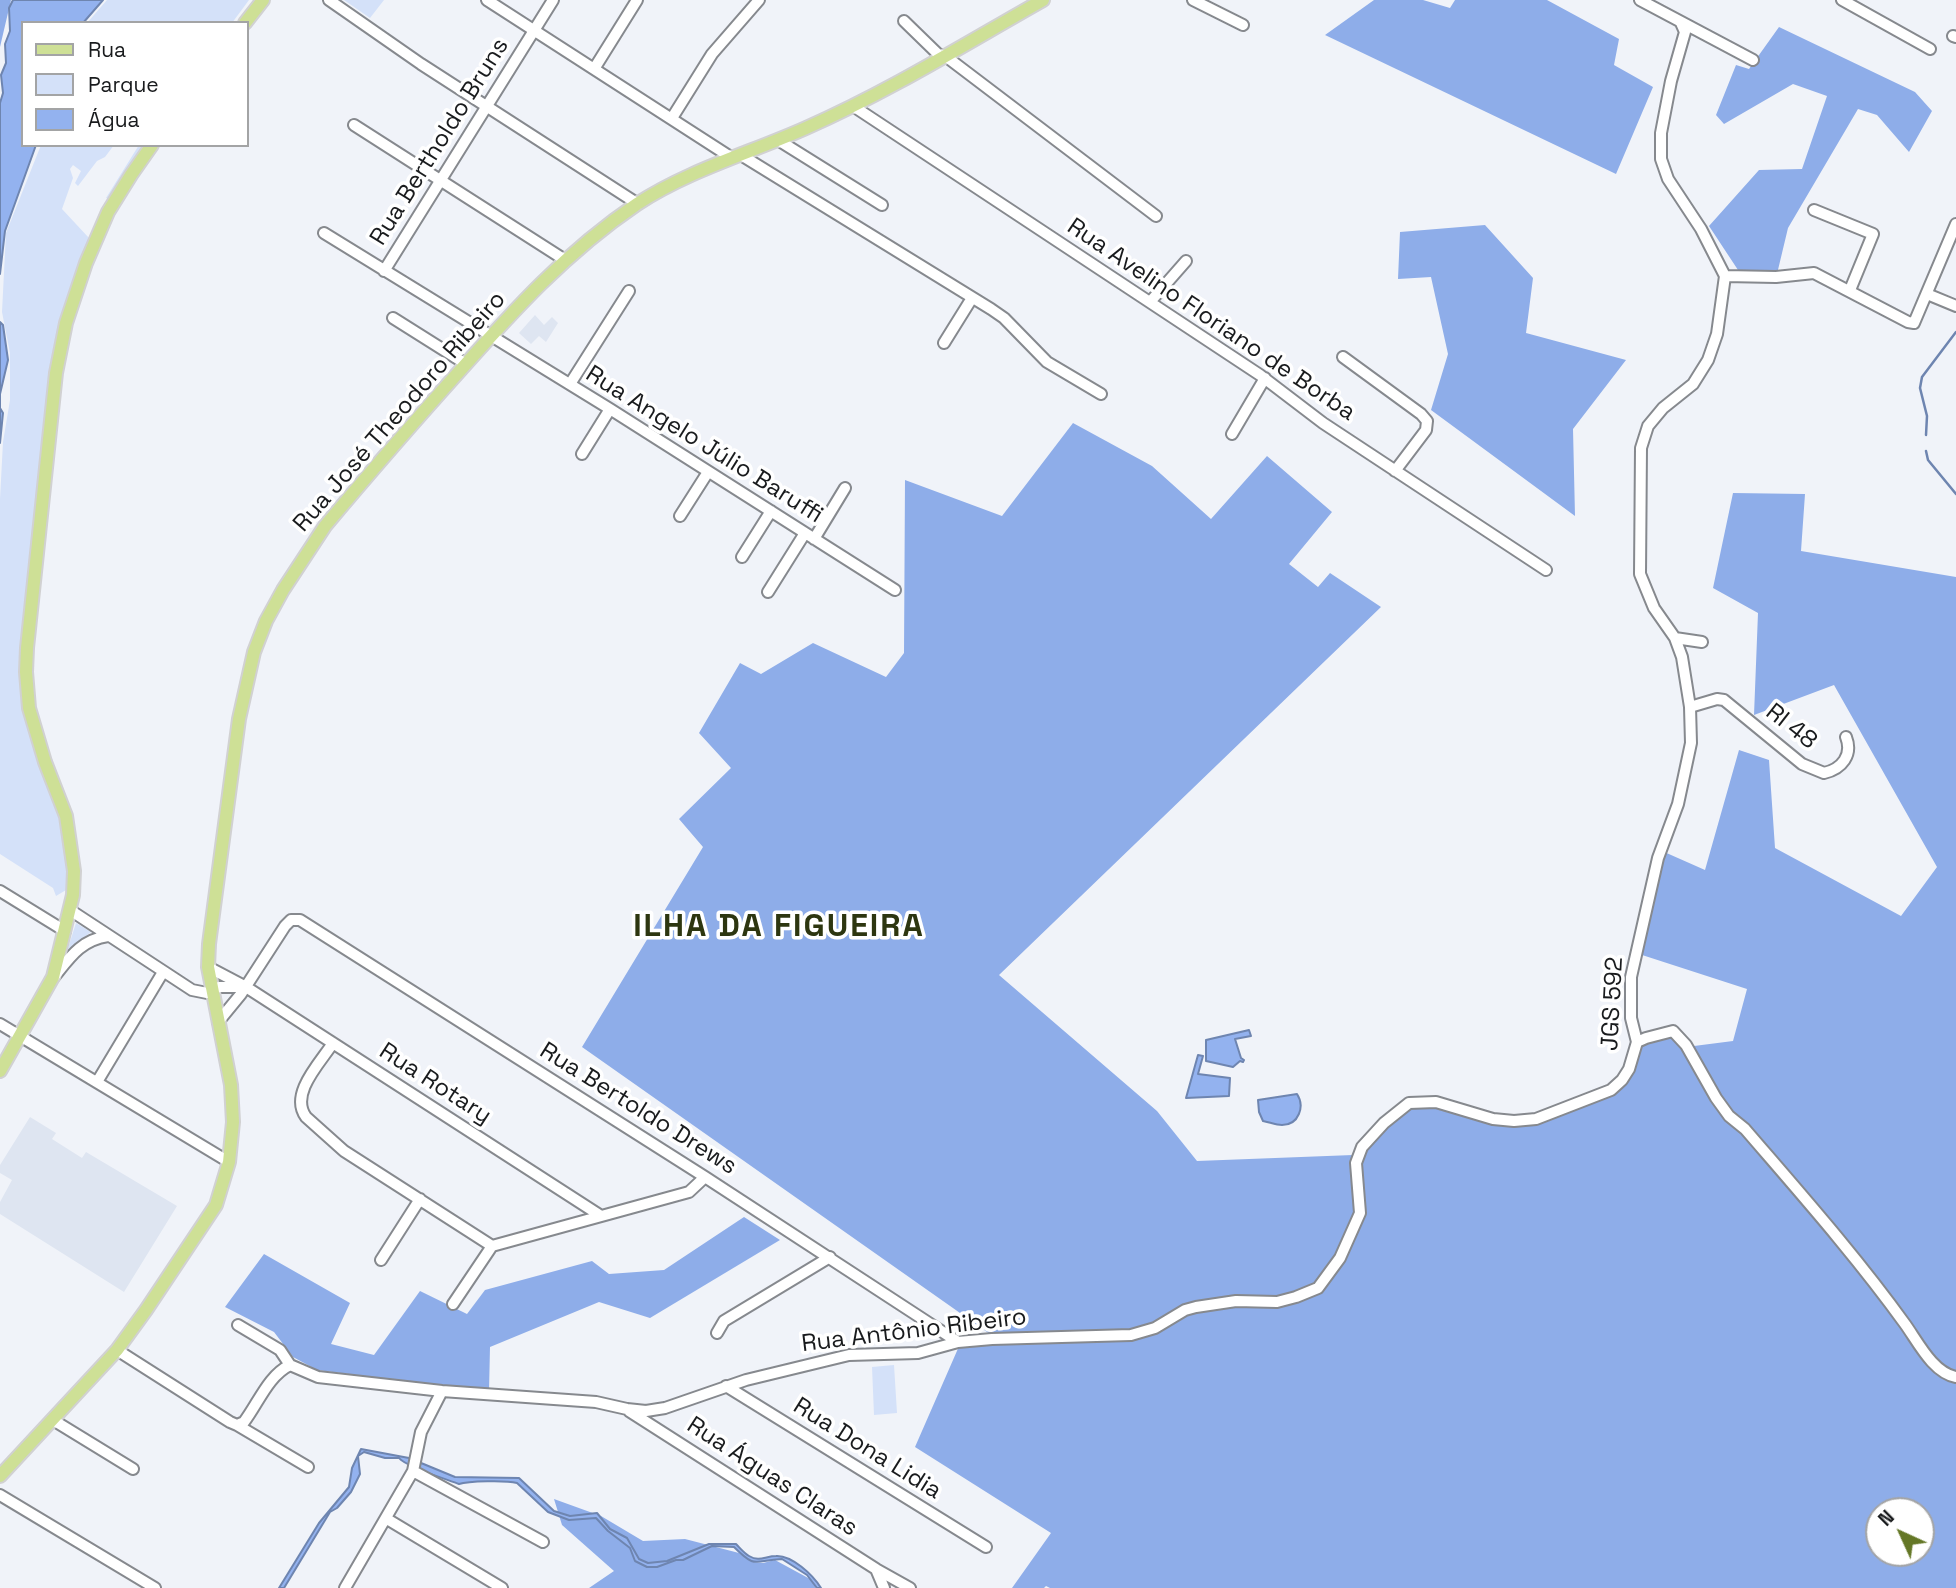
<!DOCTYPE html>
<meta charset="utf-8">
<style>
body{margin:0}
#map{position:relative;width:1956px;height:1588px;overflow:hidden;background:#f0f3f9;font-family:"Space Grotesk",sans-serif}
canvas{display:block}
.legend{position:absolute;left:21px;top:21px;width:228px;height:126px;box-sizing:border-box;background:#fff;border:2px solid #a3a4a5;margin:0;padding:9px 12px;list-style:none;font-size:21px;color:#191b1d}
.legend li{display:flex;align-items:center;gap:14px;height:35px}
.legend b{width:35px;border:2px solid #a3a4a5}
.north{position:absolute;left:1865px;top:1497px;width:70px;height:70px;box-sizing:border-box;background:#fff;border:2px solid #a3a4a5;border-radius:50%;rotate:315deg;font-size:19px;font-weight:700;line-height:28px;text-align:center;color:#191b1d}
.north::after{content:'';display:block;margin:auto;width:24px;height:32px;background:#647726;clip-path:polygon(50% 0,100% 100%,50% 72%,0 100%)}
</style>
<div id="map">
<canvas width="1956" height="1588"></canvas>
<ul class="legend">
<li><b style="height:9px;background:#cee096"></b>Rua</li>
<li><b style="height:19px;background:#d4e1f9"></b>Parque</li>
<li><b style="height:19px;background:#93b2ef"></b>Água</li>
</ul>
<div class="north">N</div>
</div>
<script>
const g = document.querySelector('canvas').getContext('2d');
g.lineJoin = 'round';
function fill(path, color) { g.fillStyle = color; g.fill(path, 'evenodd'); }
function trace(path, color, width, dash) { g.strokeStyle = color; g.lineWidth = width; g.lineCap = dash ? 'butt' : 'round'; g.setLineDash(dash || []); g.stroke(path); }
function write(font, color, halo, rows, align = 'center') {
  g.font = font + ' "Space Grotesk",sans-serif'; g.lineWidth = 7; g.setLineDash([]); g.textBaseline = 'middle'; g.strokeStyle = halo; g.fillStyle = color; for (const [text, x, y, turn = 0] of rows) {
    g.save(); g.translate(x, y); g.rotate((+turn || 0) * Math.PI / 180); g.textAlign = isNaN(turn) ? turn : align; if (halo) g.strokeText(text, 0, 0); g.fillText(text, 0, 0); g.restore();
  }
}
fill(new Path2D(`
 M535 315 544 325 552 317 558 323 546 342 539 336 531 344 519 333Z
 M30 1117 56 1133 52 1139 82 1158 86 1152 177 1206 124 1292 0 1214V1202L12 1180 0 1173V1165Z`), '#dee5f1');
fill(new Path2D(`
 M107 0H249L232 23H87Z
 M344 0H384L370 18Z
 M41 145H114L105 157 97 161 78 186 75 183 81 171 73 165 70 169 73 178 62 209 89 238 69 292 50 372 20 668 23 707 30 734 61 817 69 874 66 890 56 896 53 888 0 854V499L3 442 10 400V353L2 312 6 233Z
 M139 145H144L108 199 106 198Z
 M76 923 91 932 67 951Z
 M894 1365 897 1413 874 1415 872 1367Z`), '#d4e1f9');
fill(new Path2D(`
 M0 0H11L0 47Z
 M1374 0H1423L1450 8 1455 0H1547L1619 39 1614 65 1653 87 1616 174 1325 35Z
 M1779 27 1915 92 1932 111 1909 152 1877 115 1858 109 1788 228 1777 274 1738 270 1709 226 1759 170 1802 169 1827 96 1793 84 1724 124 1716 115 1736 65 1749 69Z
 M1485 225 1533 278 1526 333 1626 360 1573 429 1575 516 1431 410 1448 354 1431 277 1398 279 1400 232Z
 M1073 423 1152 466 1211 519 1267 456 1332 512 1289 564 1318 587 1330 573 1381 607 999 975 1157 1111 1197 1161 1353 1155 1373 1132 1413 1102 1534 1122 1613 1092 1639 1039 1671 1033 1694 1046 1733 1041 1747 989 1639 954 1662 851 1705 870 1739 750 1769 760 1775 848 1901 916 1937 867 1834 685 1754 715 1758 613 1713 588 1733 493 1805 494 1801 551 1956 577V1588H1050L1046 1586 1044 1588H1012L1051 1533 915 1447 960 1344 997 1339 582 1047 703 847 679 819 731 768 699 733 740 663 761 674 813 643 886 677 904 653 905 480 1002 516ZM1879 1511H1921V1553H1879Z
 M744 1217 780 1240 650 1318 599 1302 490 1347 489 1392 317 1370 293 1357 274 1332 225 1307 264 1254 350 1303 331 1344 374 1355 420 1291 467 1314 485 1290 592 1261 609 1274 664 1270Z
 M554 1499 601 1516 643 1541 685 1539 739 1553 752 1562 763 1563 775 1560 810 1579 816 1588H589L614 1571 562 1525Z`), '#8eade9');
const water = new Path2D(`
 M13 0H103L83 23H23V145H36L5 231 0 274V103L3 93 1 75 6 63 5 44 10 31 9 8Z
 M0 322 3 325 8 360 0 394V408L3 413 0 443Z
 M1249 1030 1251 1036 1235 1039 1241 1058 1244 1060 1243 1062 1240 1061 1233 1067 1206 1061V1040Z
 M1198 1055 1203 1056 1198 1074 1230 1078 1229 1096 1186 1098Z
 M1297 1094C1305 1106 1299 1125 1282 1125 1276 1125 1269 1122 1263 1121L1259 1112 1258 1100Z
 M361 1449 409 1458 455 1477 519 1478 554 1511 570 1516 597 1513 610 1529 627 1538 639 1559 648 1563 667 1561 709 1544H736C740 1548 744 1553 749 1556 759 1562 766 1556 776 1556 792 1555 813 1575 821 1588H817L807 1575 782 1559C754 1560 757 1570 734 1547L712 1546 683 1560H676L657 1567H647L635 1561 630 1548 608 1531 596 1518 569 1520 548 1512 517 1483C506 1480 468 1481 459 1484 446 1479 406 1467 399 1458H385L364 1452 358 1456 360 1474 351 1492 337 1508 330 1512 284 1588H279L319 1523 349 1487 352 1468Z`);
fill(water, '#93b2ef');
trace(water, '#6e85b0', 2);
trace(new Path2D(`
 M1926 435 1927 416 1920 388 1922 377 1956 332
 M1926 451 1928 460 1956 494`), '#6e85b0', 2.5);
const minor = new Path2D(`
 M329 0 421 64 638 204
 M487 0 732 158
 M1193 0 1243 25
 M1640 0 1753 60
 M1842 0 1930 49
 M904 21 941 57
 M1953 36 1956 37
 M944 55 1156 216
 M594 69 637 0
 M853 106 1260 375 1323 423 1546 570
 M672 118 712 54 759 0
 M354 125 565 260
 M778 140 882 205
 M741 155 991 309 1004 318 1047 362 1101 394
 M1814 210 1873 234 1850 290
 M324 233 610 409 895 590
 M384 271 553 0
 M1725 276 1776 277 1814 273 1908 322 1914 323 1956 224
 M1927 294 1956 306
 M1150 302 1186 261
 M393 318 466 364
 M944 343 972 298
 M1343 357 1421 414 1427 421 1426 430 1395 471
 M570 384 629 291
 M1232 434 1265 378
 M582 454 610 409
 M680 516 708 472
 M814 539 845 488
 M742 557 771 511
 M768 592 805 533
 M1675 638 1702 642
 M1690 707 1717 699 1724 700 1802 764 1824 773C1842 769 1853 755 1846 737
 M0 891 65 931
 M70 910 192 990 207 993 219 987H243
 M208 967 246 987 601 1216
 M54 977C70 957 81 940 108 936
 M218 1022 241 994 285 926 291 920H300L705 1177 958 1342
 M0 1024 229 1162
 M1637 1042 1646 1038 1673 1031 1686 1045 1716 1098 1729 1116 1745 1129C1800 1193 1856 1256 1905 1324 1918 1342 1933 1373 1956 1377
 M333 1043C320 1063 289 1094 306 1117L344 1151 492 1246
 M97 1082 163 972
 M381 1260 420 1199
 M453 1304 492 1246 689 1192 705 1177
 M238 1325 280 1350 290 1365 318 1377 442 1391 596 1402 627 1409 646 1411 665 1408 746 1380 849 1355 918 1353 958 1342 992 1339 1131 1335 1155 1328 1185 1310 1196 1307 1236 1301 1277 1302 1296 1297 1318 1288 1340 1258 1360 1213 1356 1163 1362 1147 1384 1123 1409 1103 1436 1102 1493 1119 1514 1121 1536 1119 1611 1090 1622 1080 1629 1069 1637 1042 1631 1018V977L1658 858 1678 804 1691 743 1690 707 1682 657 1675 638 1654 608 1640 574 1641 448 1648 426 1663 408 1693 384 1708 360 1717 334 1725 276 1701 229 1668 179 1661 159V133L1671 81 1685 32 1681 23
 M717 1333 724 1321 830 1257
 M117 1350 230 1422 237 1425 244 1422C259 1402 268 1376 290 1365
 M726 1386 986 1547
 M629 1411 876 1569 884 1588
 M53 1420 133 1469
 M237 1425 308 1467
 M413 1471 543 1542
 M0 1495 155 1588
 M387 1519 502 1588
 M876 1569 910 1588
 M345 1588 413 1471 421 1432 442 1391`);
const major = new Path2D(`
 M245 23 263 0
 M0 1071 53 977 73 895 74 871 66 816 45 762 29 708 26 672 27 648 56 373 66 323 86 263 108 212 131 175 152 145
 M0 1476 117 1350 146 1310 216 1205 229 1162 233 1122 231 1085 208 967 209 944 239 719 254 652 266 621 283 590 325 526C368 475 412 424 457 374 513 311 566 252 637 204 689 170 750 153 806 128 888 92 965 44 1043 0`);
trace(minor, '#86898e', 14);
trace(major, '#d1d1d2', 16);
trace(minor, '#fff', 10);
trace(major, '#cee096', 12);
write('24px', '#191b1d', '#fff', [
 ["Rua Bertholdo Bruns",440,142,-58],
 ["Rua Avelino Floriano de Borba",1211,320,34],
 ["Rua José Theodoro Ribeiro",400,412,-49],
 ["Rua Angelo Júlio Baruffi",704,445,32],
 ["RI 48",1791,727,38],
 ["JGS 592",1613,1004,-87],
 ["Rua Rotary",435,1084,33],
 ["Rua Bertoldo Drews",638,1109,32],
 ["Rua Antônio Ribeiro",914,1331,-7],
 ["Rua Dona Lidia",867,1449,32],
 ["Rua Águas Claras",772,1477,33]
]);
g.letterSpacing = '2px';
write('bold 32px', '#2d3610', '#fff', [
 ["ILHA DA FIGUEIRA",779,927]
]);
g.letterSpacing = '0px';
</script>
